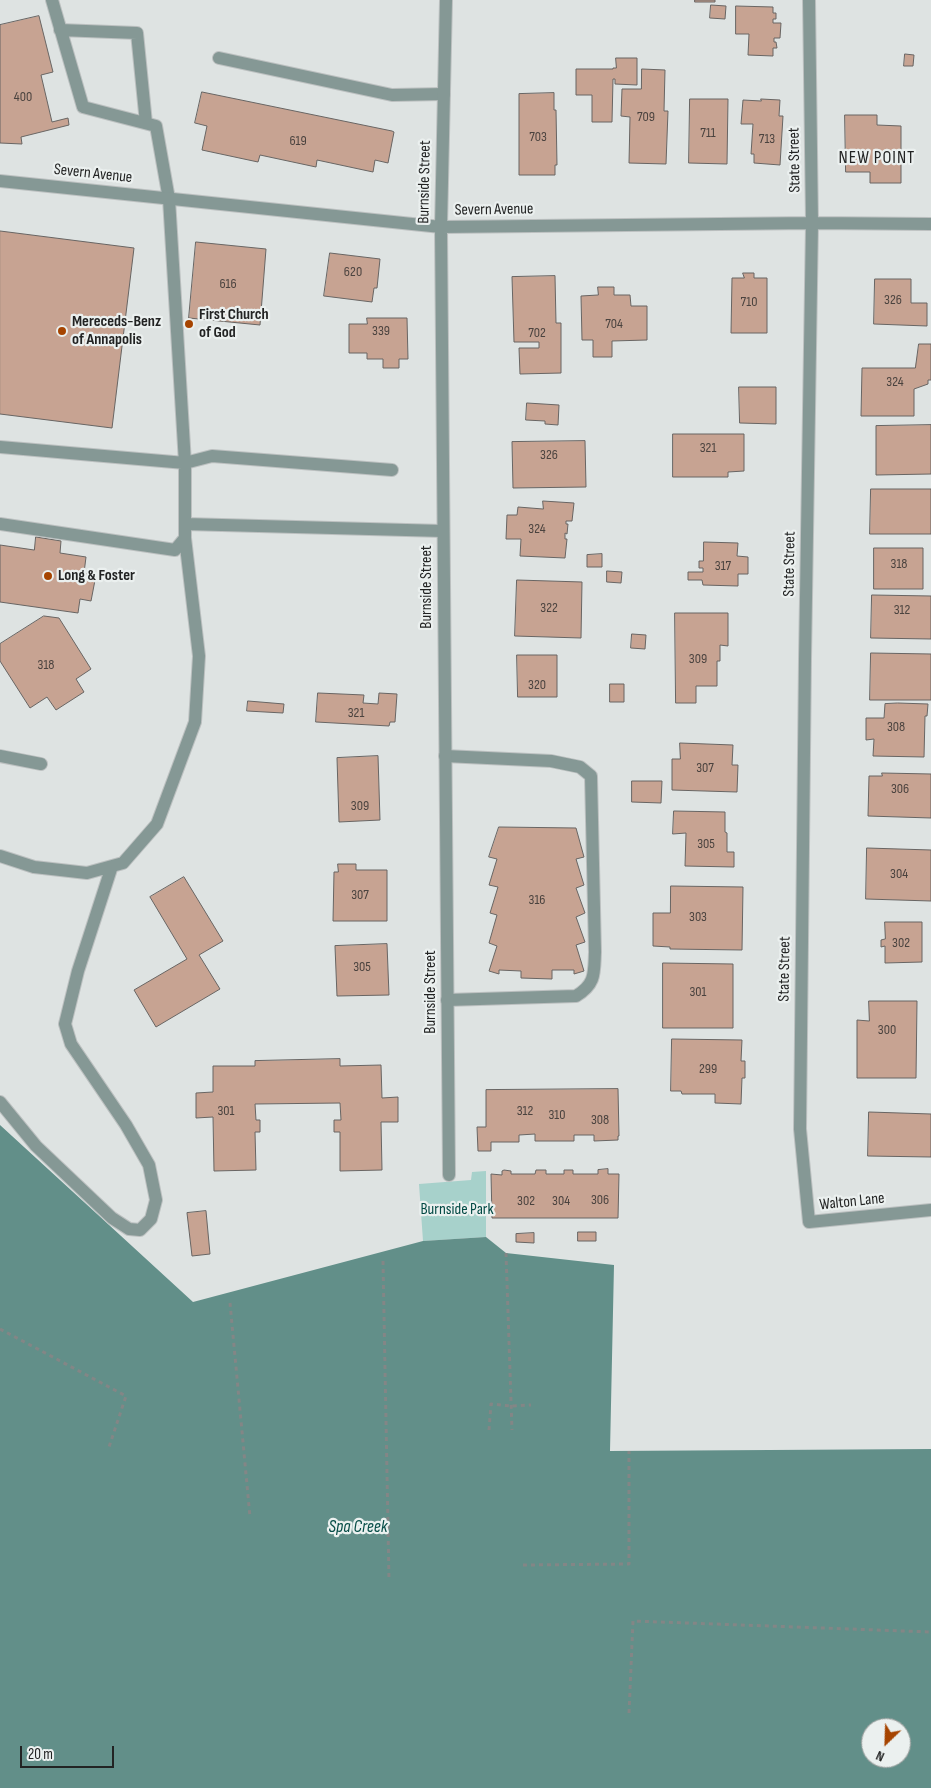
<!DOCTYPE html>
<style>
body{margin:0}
#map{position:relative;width:931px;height:1788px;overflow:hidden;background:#dee3e2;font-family:"Sofia Sans Condensed",sans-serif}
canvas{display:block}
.north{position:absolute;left:861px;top:1718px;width:50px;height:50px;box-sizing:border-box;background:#ebf0ef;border:1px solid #9b9e9d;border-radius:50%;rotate:204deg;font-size:14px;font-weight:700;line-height:20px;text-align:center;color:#222323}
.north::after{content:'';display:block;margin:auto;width:18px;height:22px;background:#a64400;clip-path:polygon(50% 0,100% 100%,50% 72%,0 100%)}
.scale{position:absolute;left:20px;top:1746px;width:94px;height:22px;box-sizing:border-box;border:2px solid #222323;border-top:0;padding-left:6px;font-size:15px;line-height:18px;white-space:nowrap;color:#222323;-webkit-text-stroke:4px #ebf0ef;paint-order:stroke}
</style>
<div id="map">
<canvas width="931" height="1788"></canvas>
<div class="north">N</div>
<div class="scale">20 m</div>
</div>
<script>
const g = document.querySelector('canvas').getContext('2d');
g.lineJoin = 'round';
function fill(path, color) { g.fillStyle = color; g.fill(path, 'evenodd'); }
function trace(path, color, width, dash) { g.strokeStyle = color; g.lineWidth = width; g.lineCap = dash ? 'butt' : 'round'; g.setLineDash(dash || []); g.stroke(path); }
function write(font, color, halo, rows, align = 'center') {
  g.font = font + ' "Sofia Sans Condensed",sans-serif'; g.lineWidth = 4.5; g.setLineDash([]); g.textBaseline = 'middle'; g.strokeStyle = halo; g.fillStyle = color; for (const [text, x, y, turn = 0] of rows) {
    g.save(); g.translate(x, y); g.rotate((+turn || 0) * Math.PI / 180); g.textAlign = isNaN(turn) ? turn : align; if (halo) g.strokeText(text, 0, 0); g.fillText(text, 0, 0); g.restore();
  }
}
fill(new Path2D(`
 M486 1171V1237L423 1241 419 1184 471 1180 472 1172Z`), '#a7d1cb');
fill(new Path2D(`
 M0 1125 193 1302 423 1241 486 1237 506 1253 614 1265 610 1451 931 1449V1788H0ZM871 1728H901V1758H871Z`), '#628f89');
const building = new Path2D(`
 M695 0H715V2H695Z
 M711 5 726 6 725 19 710 18Z
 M736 6 773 7V13H776V19H773V23H781L780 38H774V42H776L777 48H773V56L748 55 749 34H736Z
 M39 16 53 72 41 75 52 122 68 118 69 125 21 137 22 144 0 143V25Z
 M905 54 914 55 913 66H904Z
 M616 58H637V85L615 84V79H613L612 122H592V95H576V69H613V68H616Z
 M642 69 665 70 664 111H668L666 164 629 163 630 117 621 116 622 89H641Z
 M202 92 392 131 394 132 388 163 375 160 373 172 317 160 316 167 260 155 258 162 202 150 207 126 195 123Z
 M554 93V110H556L557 165H555V175H519V94Z
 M690 99H728L727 164 689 163Z
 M761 99 780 100 779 116H783L780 165 754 163V154H751L753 124H741L743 100 761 101Z
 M845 115H877V125L901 126V183H870V172H846Z
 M0 231 134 248 112 428 0 414Z
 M196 242 266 249 260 325 189 318Z
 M330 253 380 259 377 288H374L372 302 324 296Z
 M743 273H754V278H767V333H731L732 278H744Z
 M555 276 556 323H561V373L520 374 519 348H539V342H514L512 277Z
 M875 279H911V303H927V326L874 324Z
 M598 287H614V295H630L631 306H647V340L612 341V357H593V340H582L581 296 598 295Z
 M367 318H407L408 359H399V368H383V359H367V353H349V324H367Z
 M919 344H931V380H928V384L914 389V416H861L862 368H915Z
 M739 387H776V424L740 423Z
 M527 403 559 405 558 425 545 424V421L526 420Z
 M931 425V474L876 475V426Z
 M673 434H744V471L728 472V477H673Z
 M585 441 586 487 513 488 512 442Z
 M871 489H931V534H870Z
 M543 501 574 503 572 521H566V524H568L567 534 565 533V539H567L565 558 520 556 521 539H506L507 515H517L518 507 543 509Z
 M36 537 61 541 60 553 86 557 84 573 96 575 91 601 80 599 78 613 0 602V545L34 550Z
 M704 542 738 543 737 556 748 557V574H738V586L703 585 702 580H688V572H703V568H699V561H703Z
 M874 548H923V589H874Z
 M602 554V567H587V555Z
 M607 571 622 572 621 583 607 582Z
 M517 580 582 582 581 638 515 636Z
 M872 595 931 596V639L871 638Z
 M675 613H728V646L720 645V661H717V686H696V703H676Z
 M44 616 59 618 91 669 76 679 84 692 56 710 47 697 30 708 0 661V644Z
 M632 634 646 635 645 649 631 648Z
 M871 653 931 654V700H870Z
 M517 655H557V697H518Z
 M610 684H624V702H610Z
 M318 693 364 695 363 703 378 704 379 693 397 694 395 722H390L389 726 316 722Z
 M248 701 284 704 283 713 247 711Z
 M898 703 928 704 927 716H925L924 757 873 756 874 739 866 740V718H884L885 704Z
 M680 743 733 745 732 765H738L737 792 672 790V759H680Z
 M378 756 380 820 339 822 337 758Z
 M882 773 931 774V818L868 816 869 776H882Z
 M632 781H662L661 803 632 802Z
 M674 811 725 812V832L727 833V852H734V867L685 866 686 833 673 834Z
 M499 827 576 828 584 857 576 859 584 885 576 888 585 913 576 917 585 942 576 945 584 971 574 974V970H552V979L521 978V971L499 970V974L489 971 497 946 489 943 497 915 490 913 498 887 489 885 497 859 489 857Z
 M867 848 931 850V901L866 899Z
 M338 864H356V870H387V921H333L334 872H338Z
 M184 877 223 941 199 955 220 989 156 1027 134 990 187 959 150 897Z
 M671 886 743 887 742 950 670 949V947L653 946V913H670Z
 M885 922H922V962L885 963V946L881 947V940L885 939Z
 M387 944 389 995 337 996 335 946Z
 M663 963 733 964V1028H663Z
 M869 1001H917L916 1078H857V1020L869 1021Z
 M672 1039 742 1040 741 1061H745V1078H742L741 1104 715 1103V1094H682L681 1091H671Z
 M340 1059V1066L381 1065 382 1098 398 1097V1122H381L382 1170 340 1171V1132H334V1120H341L340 1103 255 1104 256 1120H260V1132H255L256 1170 214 1171 213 1117 196 1118V1093L213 1092V1066H255V1061Z
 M618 1089 619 1136H618V1140L594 1141V1135H574V1141H535V1134L519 1135V1142H491V1151H478L477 1127H486V1090Z
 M869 1112 931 1114V1157L868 1156Z
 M608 1169V1174H619L618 1218H492L491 1174 502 1175V1171L504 1170 511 1171V1174H535L536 1170H546V1174H564V1170H573V1174H598V1170Z
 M206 1211 210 1254 192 1256 187 1213Z
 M578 1232H596V1241H578Z
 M534 1233V1243L516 1242V1234Z`);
fill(building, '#c7a392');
trace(building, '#686563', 1);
const service = new Path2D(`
 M60 30 137 33 146 123
 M219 58 392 95 444 94
 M0 447 185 463 212 456 392 470
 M0 524 175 550 185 538V463L169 199 156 126 83 107 52 0
 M185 524 443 531
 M0 756 41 764
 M445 756 551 761 580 767 591 776 595 952C594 973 596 984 576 996L447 1000
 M0 856 34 867 87 873 123 863 157 824 195 722 199 656 185 538
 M0 1102 36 1146 112 1218 129 1229 140 1230 151 1219 156 1200 149 1165 126 1125 71 1044 65 1024 78 971 112 866`);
const minor = new Path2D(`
 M446 0 441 227 449 1175
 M809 0 812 223 805 659 800 1129 809 1222 931 1210
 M0 181 441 227 812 223 931 224`);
trace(service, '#bcc0c0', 14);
trace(minor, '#bcc0c0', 14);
trace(new Path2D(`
 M506 1253 512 1430
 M383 1261 389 1580
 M230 1303 250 1517
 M0 1329 126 1396 108 1450
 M489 1430 491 1404 511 1406 531 1405
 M523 1565 629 1564V1451
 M629 1713 633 1621 931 1632`), '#838686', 3, [4, 4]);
trace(service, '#859895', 12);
trace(minor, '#859895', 12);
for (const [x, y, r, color] of [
 [189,324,5,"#a64400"],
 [62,331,5,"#a64400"],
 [48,576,5,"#a64400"]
]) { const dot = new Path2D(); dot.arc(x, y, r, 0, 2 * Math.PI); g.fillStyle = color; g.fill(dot); trace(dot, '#ebf0ef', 2); }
write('14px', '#4b433f', null, [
 ["400",23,97],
 ["709",646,117],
 ["711",708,133],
 ["703",538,137],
 ["713",767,139],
 ["619",298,141],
 ["620",353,272],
 ["616",228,284],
 ["326",893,300],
 ["710",749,302],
 ["704",614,324],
 ["339",381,331],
 ["702",537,333],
 ["324",895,382],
 ["321",708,448],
 ["326",549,455],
 ["324",537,529],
 ["318",899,564],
 ["317",723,566],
 ["322",549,608],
 ["312",902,610],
 ["309",698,659],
 ["318",46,665],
 ["320",537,685],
 ["321",356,713],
 ["308",896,727],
 ["307",705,768],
 ["306",900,789],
 ["309",360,806],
 ["305",706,844],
 ["304",899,874],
 ["307",360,895],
 ["316",537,900],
 ["303",698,917],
 ["302",901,943],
 ["305",362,967],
 ["301",698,992],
 ["300",887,1030],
 ["299",708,1069],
 ["301",226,1111],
 ["312",525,1111],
 ["310",557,1115],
 ["308",600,1120],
 ["306",600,1200],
 ["302",526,1201],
 ["304",561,1201]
]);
write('16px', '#222323', '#ebf0ef', [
 ["State Street",795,160,-91],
 ["Severn Avenue",93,174,6],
 ["Burnside Street",425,182,-89],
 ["Severn Avenue",494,210,-1],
 ["State Street",790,564,-89],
 ["Burnside Street",427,587,-90],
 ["State Street",785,969,-89],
 ["Burnside Street",431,992,-90],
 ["Walton Lane",852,1202,-6]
]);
write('bold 16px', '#222323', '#ebf0ef', [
 ["First Church",199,315],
 ["of God",199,333],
 ["Mereceds-Benz",72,322],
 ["of Annapolis",72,340],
 ["Long & Foster",58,576]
], 'left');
write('16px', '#004843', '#ebf0ef', [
 ["Burnside Park",457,1210]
]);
g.letterSpacing = '1px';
write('18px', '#222323', '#ebf0ef', [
 ["NEW POINT",877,158]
]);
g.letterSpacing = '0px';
write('italic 18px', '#074d47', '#ebf0ef', [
 ["Spa Creek",358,1527]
]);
</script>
